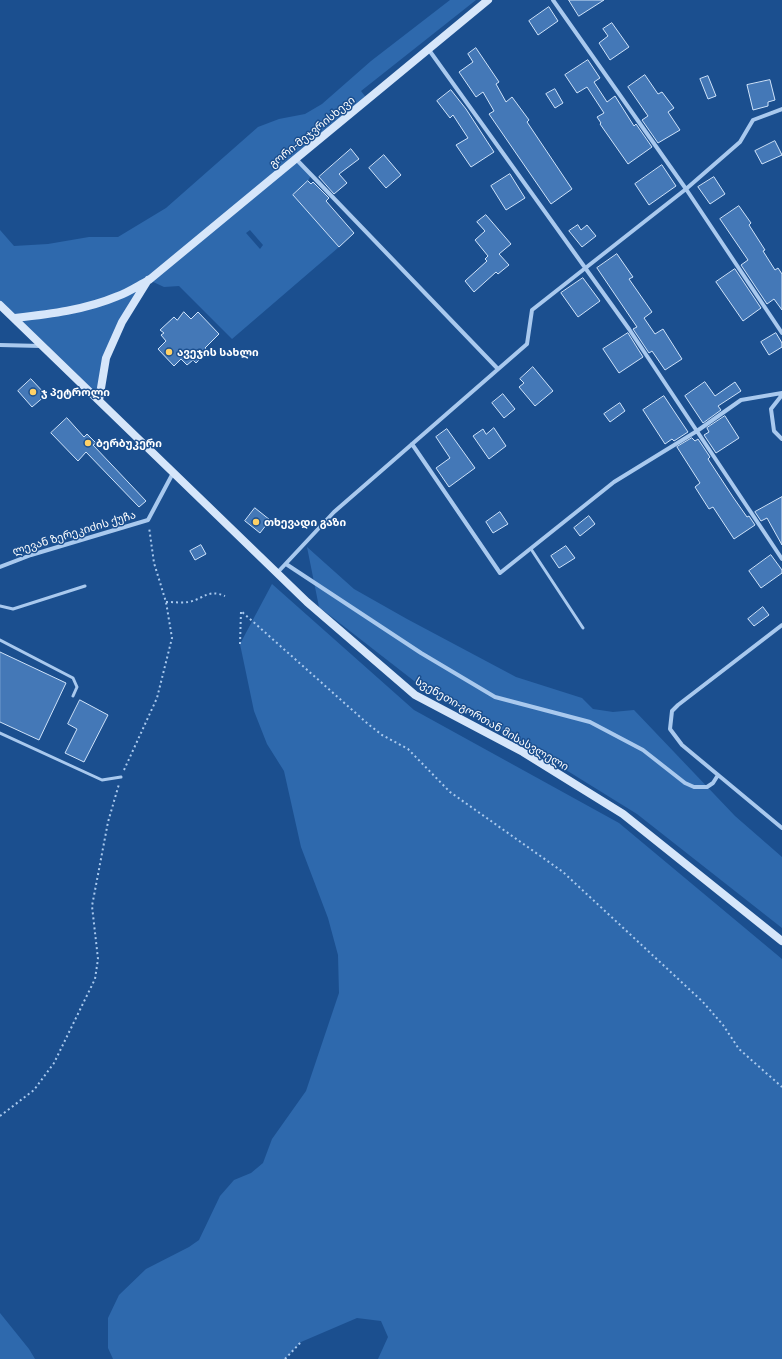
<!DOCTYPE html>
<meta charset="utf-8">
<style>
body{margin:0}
canvas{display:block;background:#1b4f8f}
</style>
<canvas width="782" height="1359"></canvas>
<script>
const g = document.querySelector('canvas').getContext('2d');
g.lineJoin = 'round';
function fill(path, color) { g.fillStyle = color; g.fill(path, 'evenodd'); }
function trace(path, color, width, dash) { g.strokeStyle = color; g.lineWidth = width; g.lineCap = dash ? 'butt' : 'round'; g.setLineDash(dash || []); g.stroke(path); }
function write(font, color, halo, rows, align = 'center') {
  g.font = font + ' Ubuntu,"Noto Sans Georgian",sans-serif'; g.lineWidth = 3; g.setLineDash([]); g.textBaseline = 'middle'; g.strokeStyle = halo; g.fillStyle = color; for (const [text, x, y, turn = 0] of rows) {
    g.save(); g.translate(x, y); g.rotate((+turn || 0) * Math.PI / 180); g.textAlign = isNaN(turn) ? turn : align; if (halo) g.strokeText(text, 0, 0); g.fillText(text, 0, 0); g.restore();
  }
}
fill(new Path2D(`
 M450 0H476L361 91 368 100 296 159 311 175 308 181 293 195 339 247 232 339 179 286 164 287 149 280 106 358 99 400 0 305V230L14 246 48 244 89 237H118L166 208 258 127 279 119 305 114 322 104 371 61ZM250 230 263 245 260 249 246 233Z
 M307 547 354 589 407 619 516 677 582 698 593 709 613 712 634 710 735 816 782 857V928L637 814 516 739 427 691 319 607Z
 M272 584 414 710 619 823 782 959V1359H378L388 1337 381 1321 357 1318 301 1342 285 1359H113L108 1348V1318L119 1295 146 1269 189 1247 199 1240 220 1196 234 1180 251 1173 263 1163 272 1139 306 1091 339 993 338 955 328 918 301 847 284 771 267 744 254 711 240 644Z
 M0 1313 29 1349 35 1359H0Z`), '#2e69ad');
const building = new Path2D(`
 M569 0H604L579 16Z
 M549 7 558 21 538 35 529 21Z
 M612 23 629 47 610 60 599 43 608 36 603 29Z
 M476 48 499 82 496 84 506 102 512 97 529 120 527 122 572 189 551 204 489 114 494 111 483 92 476 97 459 72 473 62 468 54Z
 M588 60 600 78 594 82 607 102 615 96 634 126 636 124 652 147 628 164 600 124 601 123 597 117 604 113 587 87 577 93 565 75Z
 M645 75 658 94 662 92 674 108 668 112 680 130 658 143 642 120 648 116 628 87Z
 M708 76 716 96 708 99 700 79Z
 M770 80 775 100 768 102V106L753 110 747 85Z
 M555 89 563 103 555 108 546 94Z
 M451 90 466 109 494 152 471 167 456 145 468 138 453 115 450 118 437 101Z
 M775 141 782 155 762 164 755 151Z
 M351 149 359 159 339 174 347 183 334 194 319 177Z
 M384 155 401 175 386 188 369 168Z
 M662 165 676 186 649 205 635 184Z
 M510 174 525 198 506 210 491 186Z
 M714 177 725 194 710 204 698 187Z
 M308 181 311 184 313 182 329 198 326 201 354 233 339 247 293 195Z
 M739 206 751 223 749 225 765 250 763 251 775 270 778 268 782 274V310L774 299 767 304 741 265 748 260 720 219Z
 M486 215 511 244 499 254 509 265 498 274 496 272 474 292 465 281 487 261 485 259 488 256 475 240 485 231 477 222Z
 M578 225 581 230 587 225 596 236 582 247 569 231Z
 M617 254 633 277 629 279 652 312 644 318 655 334 663 329 682 359 665 370 652 351 649 353 633 329 637 327 597 268Z
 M735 269 761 308 743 321 716 282Z
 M583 278 600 301 578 317 561 293Z
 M184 312 191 319 198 312 219 334 205 348 208 351 196 363 193 360 187 365 181 359 174 366 158 349 166 341 161 335 164 333 160 330 174 317 177 320Z
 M628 333 643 357 619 373 603 349Z
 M776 333 782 343V347L769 355 761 342Z
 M533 367 553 391 535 406 519 387 524 383 520 379Z
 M31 379 46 395 32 407 18 391Z
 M705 382 715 396 735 382 741 391 718 406 721 410 703 423 685 396Z
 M503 394 515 409 504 418 492 403Z
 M664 396 688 432 674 441 672 439 665 444 643 410Z
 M620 403 625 411 610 422 604 414Z
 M725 416 739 438 716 453 704 435 709 432 707 428Z
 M67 418 84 437 87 434 96 443 93 445 146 501 139 507 86 452 78 461 51 433Z
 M494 428 506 446 489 459 473 436 483 429 486 434Z
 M447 429 475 468 449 487 436 468 450 458 436 437Z
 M692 438 695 441 698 439 710 457 708 459 733 497 747 517 749 516 755 525 734 539 713 507 709 509 695 487 700 483 677 447Z
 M782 497V545L767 518 761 521 755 512Z
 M255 508 270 520 260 533 245 521Z
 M500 512 508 524 493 533 486 522Z
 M589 516 595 524 580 536 574 528Z
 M201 545 206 554 195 560 190 551Z
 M566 546 575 558 559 568 551 556Z
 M771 555 782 570V573L761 588 749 571Z
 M763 607 769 615 754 626 748 619Z
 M0 652 66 683 39 740 0 722Z
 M80 700 108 715 84 762 65 753 77 729 68 724Z`);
fill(building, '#4478b7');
trace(building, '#cfe3fa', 1);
trace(new Path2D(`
 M166 602C174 602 182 603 189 602 205 598 208 589 225 596
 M240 644 241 611 368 724 382 735 408 749 450 792 563 872 703 1002 723 1025 739 1049 782 1087
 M124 770 157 698 172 638 166 602 154 563 149 527
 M0 1116 34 1090 54 1063 95 979 98 959 92 906 108 822 119 784
 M285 1359 301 1342`), '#a9c9ee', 2, [2, 3]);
trace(new Path2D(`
 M531 549 583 628
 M0 606 13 609 85 586
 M0 640 73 678 77 687 73 696
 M0 733 102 780 121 777`), '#a9c9ee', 3);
trace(new Path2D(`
 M553 0 686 189 782 333
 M429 50 629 329 782 559
 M296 159 498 369
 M0 345 41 346
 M782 395 771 409 774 431 782 439
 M412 444 500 573 614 482 697 431 741 400 782 393
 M286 564 421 653 495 697 590 722 643 750 685 783 694 787H707L713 783 718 775
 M0 567 31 555 148 520 173 473
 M277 573 334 512 527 344 532 310 686 189 740 142 753 120 782 109
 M782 625 678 705 672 711 670 729 682 745 782 828`), '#a9c9ee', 4);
trace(new Path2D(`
 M0 305 307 602 415 695 523 752 623 814 782 941
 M15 318C50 314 85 310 118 296 129 292 139 285 149 280L488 0
 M99 400 106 358 122 322 148 280`), '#d6e6fa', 8);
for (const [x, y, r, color] of [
 [169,352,4,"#ffd166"],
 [33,392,4,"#ffd166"],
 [88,443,4,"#ffd166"],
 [256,522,4,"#ffd166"]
]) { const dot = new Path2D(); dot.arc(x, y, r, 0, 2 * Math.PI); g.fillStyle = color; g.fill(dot); trace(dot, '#1b4f8f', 1.5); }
write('11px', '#fff', '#1b4f8f', [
 ["გორი-მეჯვრისხევი",312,132,-39],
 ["ლევან ზერეკიძის ქუჩა",74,533,-17],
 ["სვენეთი-გორთან მისასვლელი",492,724,30]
]);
write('bold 11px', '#fff', '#1b4f8f', [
 ["ავეჯის სახლი",177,352],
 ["ჯ პეტროლი",41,392],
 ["ბერბუკერი",96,443],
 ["თხევადი გაზი",264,522]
], 'left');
</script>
